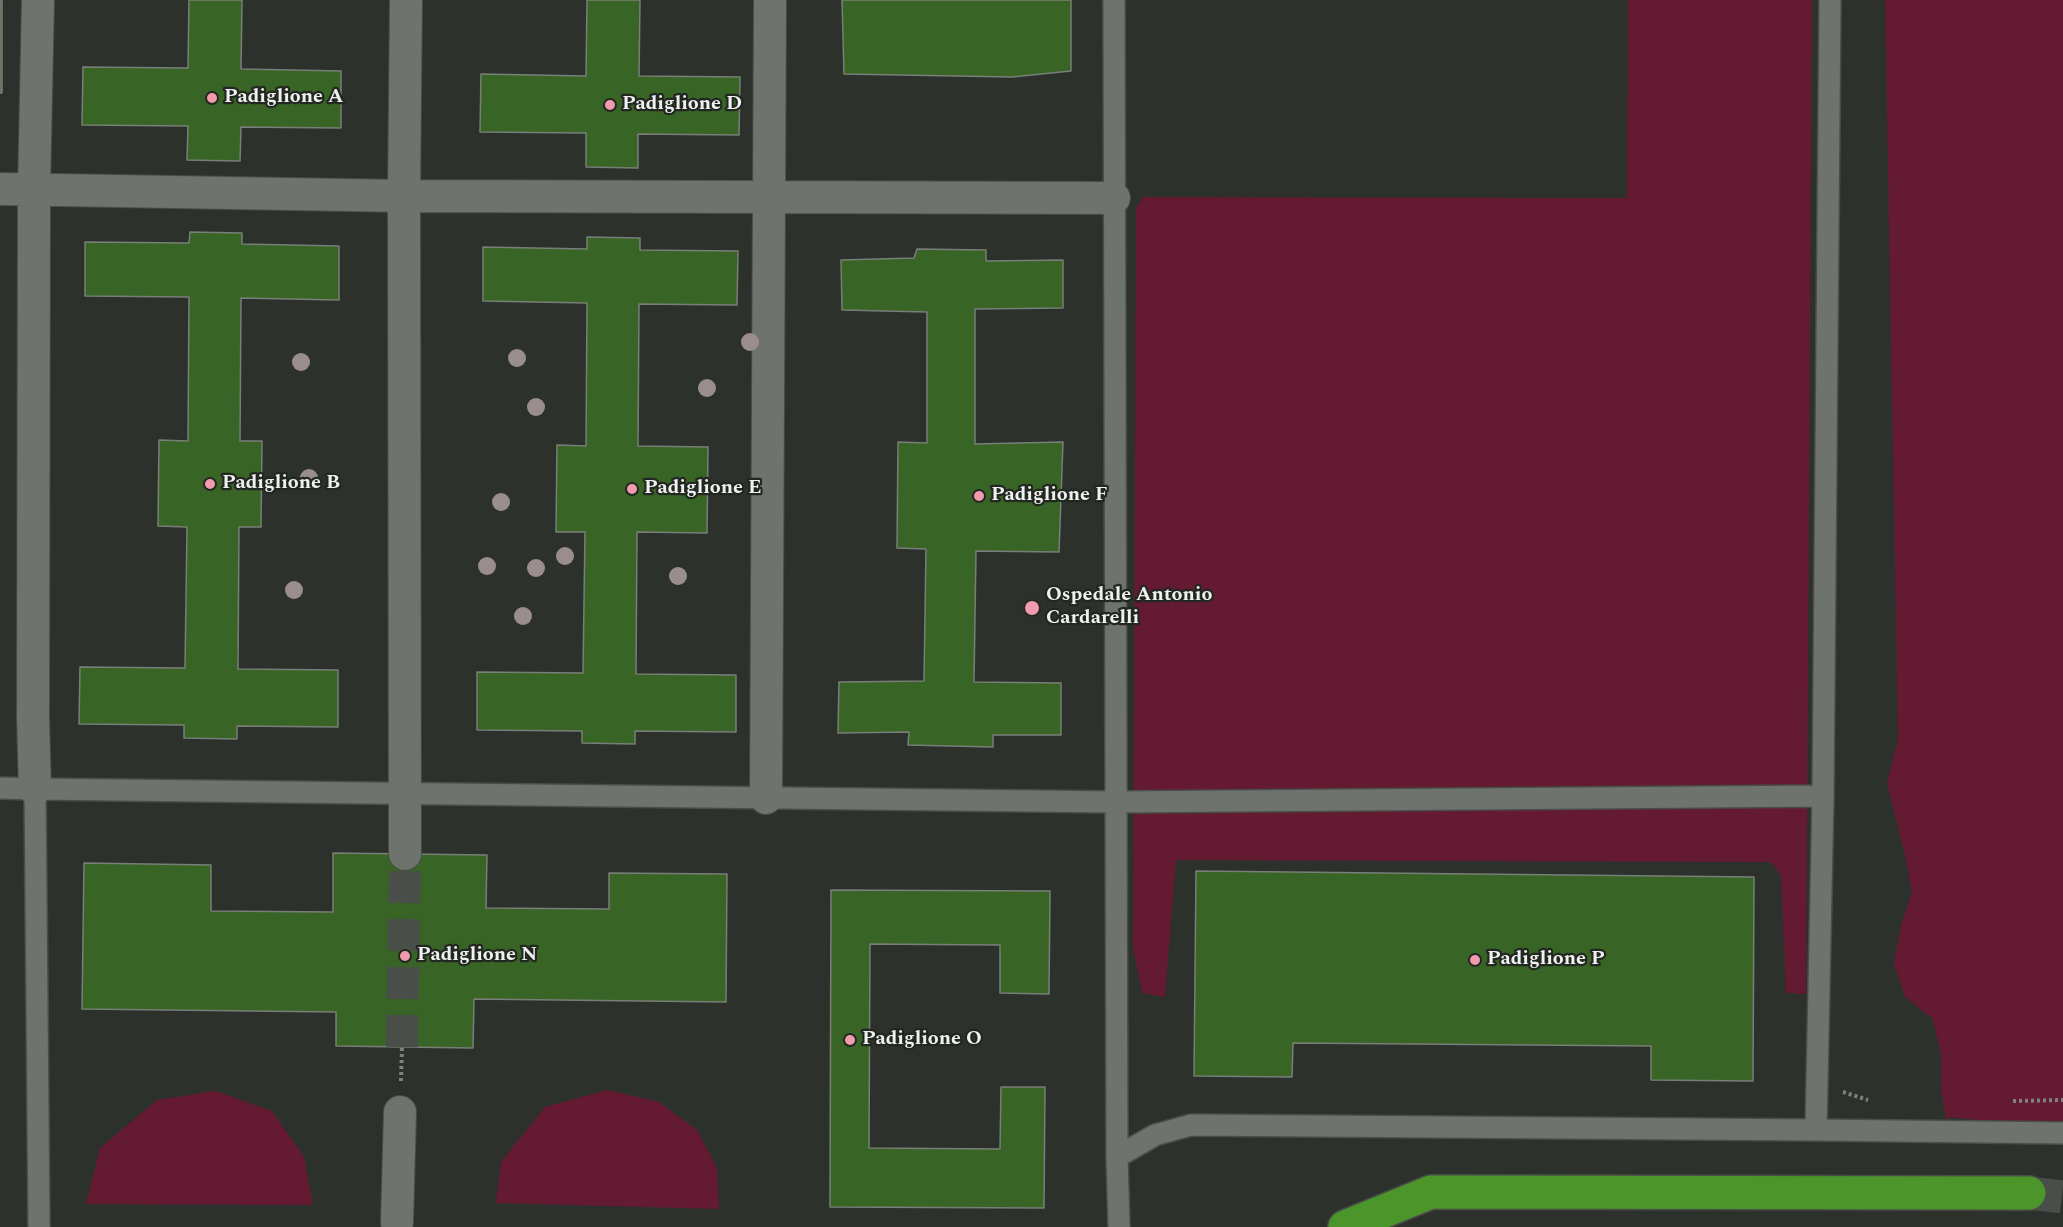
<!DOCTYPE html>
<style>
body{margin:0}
canvas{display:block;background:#2d312c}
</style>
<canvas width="2063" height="1227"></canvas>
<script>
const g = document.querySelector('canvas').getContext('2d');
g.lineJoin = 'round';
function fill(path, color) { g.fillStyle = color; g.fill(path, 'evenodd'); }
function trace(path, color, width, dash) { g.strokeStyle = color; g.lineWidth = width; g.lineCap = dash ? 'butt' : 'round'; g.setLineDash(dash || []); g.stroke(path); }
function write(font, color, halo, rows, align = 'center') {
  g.font = font + ' Spectral,serif'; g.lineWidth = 4.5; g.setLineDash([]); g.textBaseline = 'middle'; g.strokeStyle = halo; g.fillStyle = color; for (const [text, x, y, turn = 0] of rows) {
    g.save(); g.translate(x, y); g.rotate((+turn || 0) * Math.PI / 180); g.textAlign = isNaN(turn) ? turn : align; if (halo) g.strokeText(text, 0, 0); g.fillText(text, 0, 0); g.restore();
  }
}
fill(new Path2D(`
 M1628 0H1812L1806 994 1786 993 1781 875 1771 862 1176 860 1165 997 1142 993 1133 947 1136 209 1143 197 1627 198Z
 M1885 0H2063V1125L2019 1124 1948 1117V1129L1941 1090V1054L1933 1019 1905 997 1894 963 1901 925 1912 892 1905 855 1887 783 1898 739Z
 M607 1090 659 1102 697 1130 717 1168 719 1209 496 1203 501 1162 545 1107Z
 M215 1091 272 1111 304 1157 313 1205 86 1204 100 1148 157 1100Z`), '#641a32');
const building = new Path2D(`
 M0 0H2V93H0Z
 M189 0H242L241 69 341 71V128L241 127 240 161 187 160 188 126 82 125 83 67 188 68Z
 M587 0H640L639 76 740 77 739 135 638 134V168L586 167V133L480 132 481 74 586 76Z
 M842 0H1071V71L1012 77 844 74Z
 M190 232 242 233V244L339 246V300L241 298 240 441H262L261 527H239L238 669 338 670V727L237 726V739L184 738V725L79 724 80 667 185 668 187 527 158 526 159 440 188 441 189 297 85 296V242L189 243Z
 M587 237 640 238V250L738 251 737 305 639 304 638 446 708 447 707 533 637 532 636 674 736 675V732L635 731V744L582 743V731L477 730V672L583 673 585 532H556L557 445 586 446 587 303 483 301V247L587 249Z
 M917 249 986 250V261L1063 260V308L975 309V444L1063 442 1059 552 976 551 974 682 1061 683V735H993V747L908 745 909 732 838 733 839 682 924 681 926 549 897 548 898 442 927 443V312L842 310 841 260 914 258Z
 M333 853 487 855 486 908 609 909V873L727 874 726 1002 474 999 473 1048 336 1046V1012L82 1009 84 863 211 865V911L333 912Z
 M1196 871 1754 877 1753 1081 1651 1080V1046L1293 1043 1292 1077 1194 1076Z
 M831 890 1050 891 1049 994 1000 993V945L870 944 869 1148 1000 1149 1001 1087H1045L1044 1208 830 1207Z`);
fill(building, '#386525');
trace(building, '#797e78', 1.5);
trace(new Path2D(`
 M402 1047 405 854`), '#4a4e49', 32, [32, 16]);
trace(new Path2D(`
 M2029 1193 2063 1197`), '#4a4e49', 33, [33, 16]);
const service = new Path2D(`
 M1114 0 1117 1157
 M0 788 35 789 39 1227
 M35 789 1116 802 1823 796
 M1816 1130 2063 1133
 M1119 1227 1117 1157 1155 1135 1191 1125 1816 1130 1823 796 1830 0`);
const pedestrian = new Path2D(`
 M0 189 404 196 1114 198
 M35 789 33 718 34 190 38 0
 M766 798 770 0
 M405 854 404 196 406 0
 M397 1222 400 1112`);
const motorway = new Path2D(`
 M1345 1227 1431 1192 2029 1193`);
trace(service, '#494d48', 24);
trace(pedestrian, '#494d48', 34);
trace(motorway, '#494d48', 36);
trace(new Path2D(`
 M401 1081 402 1047
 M1843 1092 1868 1100
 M2013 1101 2063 1100`), '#7e817d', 4, [3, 3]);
trace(service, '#6f736d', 21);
trace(pedestrian, '#6f736d', 32);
trace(motorway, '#4c952b', 33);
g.fillStyle = '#998d8e';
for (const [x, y] of [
 [750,342],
 [517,358],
 [301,362],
 [707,388],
 [536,407],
 [309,478],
 [501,502],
 [565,556],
 [487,566],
 [536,568],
 [678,576],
 [294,590],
 [523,616]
]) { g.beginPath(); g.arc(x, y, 9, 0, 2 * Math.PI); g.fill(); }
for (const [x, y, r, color] of [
 [212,98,6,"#f29aae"],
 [610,105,6,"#f29aae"],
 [210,484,6,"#f29aae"],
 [632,489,6,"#f29aae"],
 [979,496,6,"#f29aae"],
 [1032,608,8,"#f29aae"],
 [405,956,6,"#f29aae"],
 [1475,960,6,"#f29aae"],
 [850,1040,6,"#f29aae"]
]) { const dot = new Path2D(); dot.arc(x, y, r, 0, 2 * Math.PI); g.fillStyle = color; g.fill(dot); trace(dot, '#232722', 2); }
write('bold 20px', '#eff1ee', '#232722', [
 ["Padiglione A",224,98],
 ["Padiglione D",622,105],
 ["Padiglione B",222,484],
 ["Padiglione E",644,489],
 ["Padiglione F",991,496],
 ["Ospedale Antonio",1046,596],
 ["Cardarelli",1046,619],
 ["Padiglione N",417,956],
 ["Padiglione P",1487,960],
 ["Padiglione O",862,1040]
], 'left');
</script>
